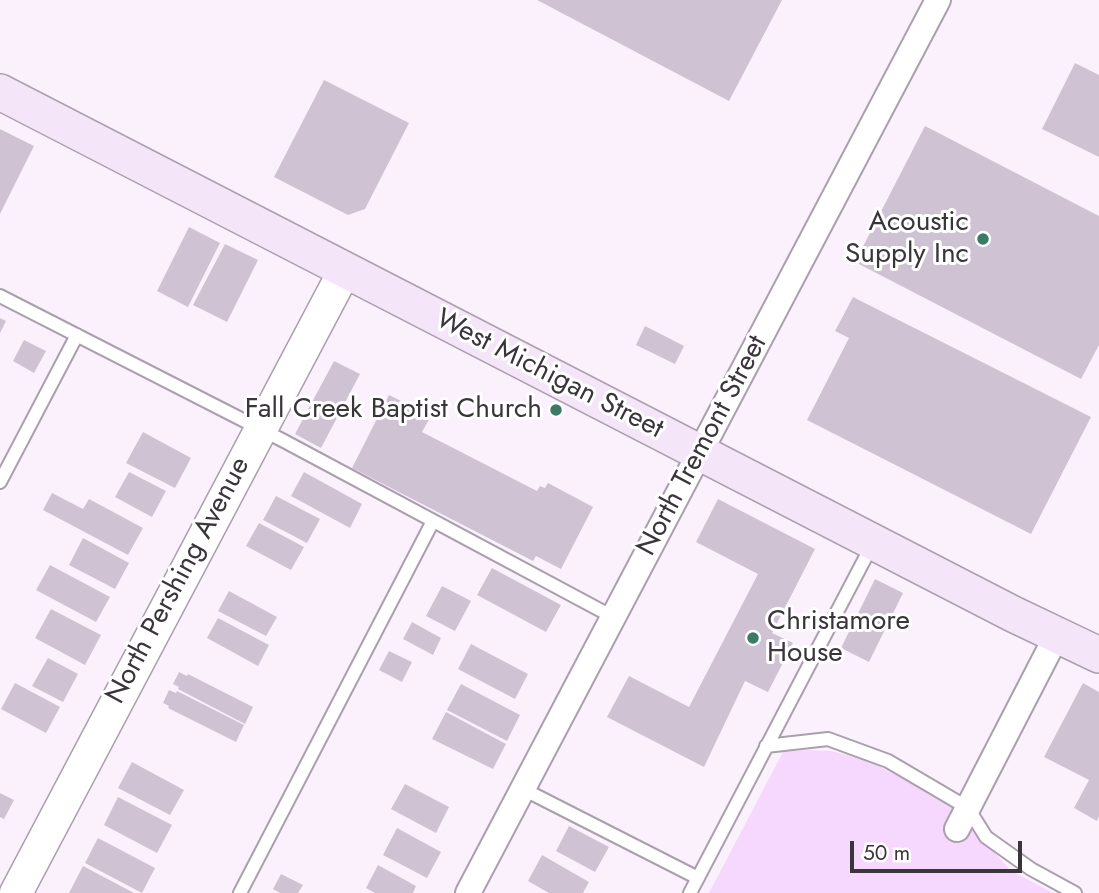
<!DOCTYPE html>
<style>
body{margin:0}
#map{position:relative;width:1099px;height:893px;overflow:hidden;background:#fbf1fd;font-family:Jost,sans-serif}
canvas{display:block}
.scale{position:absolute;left:850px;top:841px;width:172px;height:32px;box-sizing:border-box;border:4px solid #3a353b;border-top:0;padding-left:9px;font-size:21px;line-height:24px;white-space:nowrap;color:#3a353b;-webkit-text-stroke:5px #fff;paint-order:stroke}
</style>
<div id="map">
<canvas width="1099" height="893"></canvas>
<div class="scale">50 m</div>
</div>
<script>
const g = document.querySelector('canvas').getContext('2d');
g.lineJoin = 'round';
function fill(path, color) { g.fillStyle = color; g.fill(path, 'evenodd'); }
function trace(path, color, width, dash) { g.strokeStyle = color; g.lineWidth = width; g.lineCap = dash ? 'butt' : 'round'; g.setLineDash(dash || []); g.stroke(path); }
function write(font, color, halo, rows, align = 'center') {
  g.font = font + ' Jost,sans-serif'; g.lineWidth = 6; g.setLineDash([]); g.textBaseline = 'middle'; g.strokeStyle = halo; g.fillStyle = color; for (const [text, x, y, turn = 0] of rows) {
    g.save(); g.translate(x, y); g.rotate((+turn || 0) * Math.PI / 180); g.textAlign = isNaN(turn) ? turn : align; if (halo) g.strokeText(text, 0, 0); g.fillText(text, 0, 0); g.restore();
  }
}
fill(new Path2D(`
 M808 750 831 751 867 760 951 804 1010 870 1053 893H709L783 752Z`), '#f6d7fe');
fill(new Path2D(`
 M537 0H782L729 101Z
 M1075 63 1099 75V157L1042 129Z
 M324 80 409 123 365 209 348 215 274 177Z
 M925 126 1099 216V345L1081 379 855 262Z
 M0 129 34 146 0 214Z
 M189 227 220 243 188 307 157 291Z
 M225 244 258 260 227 322 193 305Z
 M853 297 1091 417 1031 534 807 420 849 338 835 331Z
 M0 318 6 321 0 333Z
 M645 326 684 346 675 364 636 345Z
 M24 340 46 351 34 373 13 361Z
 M334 361 360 374 321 448 295 434Z
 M389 395 431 416 422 432 537 491 540 486 545 488 548 483 593 507 561 569 536 556 533 561 352 468Z
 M143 432 191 458 175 488 126 463Z
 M129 472 166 491 152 517 115 497Z
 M304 472 362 504 350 528 291 496Z
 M52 493 83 509 89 499 143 528 128 555 43 510Z
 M276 496 320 519 307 543 263 520Z
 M718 499 815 549 772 633 793 643 768 692 745 681 704 767 607 717 629 676 689 707 758 574 696 542Z
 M259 523 304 547 291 570 246 546Z
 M83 538 129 563 115 589 69 565Z
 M50 565 110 597 96 622 36 590Z
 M492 568 561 605 546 632 477 595Z
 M875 579 903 593 869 662 841 648Z
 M442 586 471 601 455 631 426 616Z
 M229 591 277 617 266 636 218 611Z
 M51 609 101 635 85 665 35 638Z
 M218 618 269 645 258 666 207 638Z
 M412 622 441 638 433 655 403 639Z
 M471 644 528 674 515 699 458 669Z
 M389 651 412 662 402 682 379 670Z
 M48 658 78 674 63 702 32 686Z
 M179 672 187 676 188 674 253 707 245 724 178 689 179 687 173 684Z
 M15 683 60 707 46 733 1 709Z
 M1083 683 1099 692V816L1097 821 1074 808 1089 780 1044 757Z
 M461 684 520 715 507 741 447 710Z
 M169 690 176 693 177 691 244 725 236 742 168 708 169 706 163 703Z
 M446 712 506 744 493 769 432 739Z
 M132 762 184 790 170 815 118 788Z
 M405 784 449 807 436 833 391 809Z
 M0 793 14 800 4 819 0 817Z
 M118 797 172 825 157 853 104 825Z
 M569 826 609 847 595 872 556 851Z
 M397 828 441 852 427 878 383 855Z
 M98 838 155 868 142 893 85 863Z
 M542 855 589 882 583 893H549L528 881Z
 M378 865 416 886 413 893H375L366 888Z
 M83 866 134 893H69Z
 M281 874 303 885 298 893H280L273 889Z`), '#cfc3d3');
const service = new Path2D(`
 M0 296 284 441 613 617
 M0 482 77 335
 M766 746 828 739 888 761 968 808 986 837 1031 869 1075 893
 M523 789 698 878
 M240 893 433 521
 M690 893 873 543`);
const minor = new Path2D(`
 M957 829 1057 635
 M468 893 938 0`);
const tertiary = new Path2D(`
 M16 893 345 270`);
const secondary = new Path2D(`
 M0 92 1013 614 1099 655`);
trace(service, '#ab9fae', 16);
trace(minor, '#ab9fae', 28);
trace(tertiary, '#ab9fae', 35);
trace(secondary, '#ab9fae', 38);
trace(service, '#fff', 12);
trace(minor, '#fff', 24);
trace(tertiary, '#fff', 32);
trace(secondary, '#f5e5f9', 35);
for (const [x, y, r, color] of [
 [983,239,7,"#3d7a65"],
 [556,410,7,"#3d7a65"],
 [753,638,7,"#3d7a65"]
]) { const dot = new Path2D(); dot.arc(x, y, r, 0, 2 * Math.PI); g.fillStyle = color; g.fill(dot); trace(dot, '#fff', 2.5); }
write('28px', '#3a353b', '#fff', [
 ["Acoustic",969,223],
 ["Supply Inc",969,255],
 ["Fall Creek Baptist Church",542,410],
 ["Christamore",767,622,"left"],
 ["House",767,654,"left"]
], 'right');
write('28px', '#3a353b', '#fff', [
 ["West Michigan Street",549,375,27],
 ["North Tremont Street",703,446,-62],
 ["North Pershing Avenue",179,581,-62]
]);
</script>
